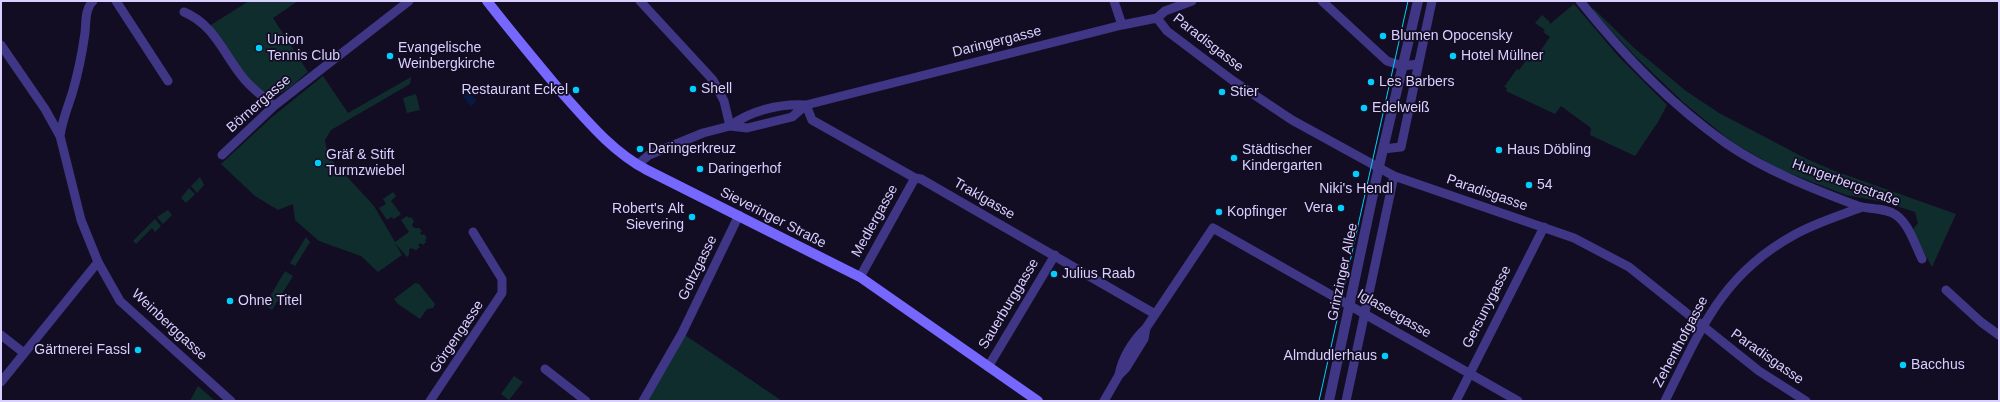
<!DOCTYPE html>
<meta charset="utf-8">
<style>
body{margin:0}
#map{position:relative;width:2000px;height:402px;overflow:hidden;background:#130d24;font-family:Helvetica,sans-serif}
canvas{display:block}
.frame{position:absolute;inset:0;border:2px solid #d9d0ff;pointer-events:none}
</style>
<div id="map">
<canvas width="2000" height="402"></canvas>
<div class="frame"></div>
</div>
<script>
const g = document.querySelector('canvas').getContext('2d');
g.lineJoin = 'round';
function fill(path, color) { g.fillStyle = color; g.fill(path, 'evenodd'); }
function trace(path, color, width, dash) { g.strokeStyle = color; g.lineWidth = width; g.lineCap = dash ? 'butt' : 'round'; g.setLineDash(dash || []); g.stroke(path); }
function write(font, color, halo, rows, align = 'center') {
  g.font = font + ' Helvetica,sans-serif'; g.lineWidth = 3.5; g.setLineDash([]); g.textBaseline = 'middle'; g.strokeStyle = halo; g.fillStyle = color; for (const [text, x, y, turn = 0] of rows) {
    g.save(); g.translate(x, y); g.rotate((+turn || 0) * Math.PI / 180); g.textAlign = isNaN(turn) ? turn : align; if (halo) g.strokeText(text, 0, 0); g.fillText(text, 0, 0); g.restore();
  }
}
fill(new Path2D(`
 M249 1H298L273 18 308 72C291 86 281 101 258 91L213 31 211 25Z
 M1574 4 1619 57 1667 105 1658 122 1635 156 1590 135 1591 128 1561 106 1555 114 1506 91 1507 88 1504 87 1517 69 1519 70 1525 62 1526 55 1534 60 1550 37 1543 32 1545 30 1535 23 1542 15 1549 21 1550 24Z
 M1594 9 1633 47 1686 91 1719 113 1805 158 1832 170 1956 214 1932 267 1914 234V228L1918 223 1915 212 1884 202 1846 195 1781 170 1732 142 1683 102 1634 55 1592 10Z
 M323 76 348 113 411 77 410 84 331 130 325 140 328 156 374 206 395 242 409 232 401 220 407 216 409 218 411 217 414 221 412 225 414 228H419L422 231 420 233 422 235 424 234 427 238 425 240 426 242 423 245 421 243 418 245 420 247 416 250 411 248 409 250V255L407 257 395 243 402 255 378 272 361 256 319 241 295 220 293 204 278 210 255 196 221 164 272 117Z
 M416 94 420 110 407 113 403 98Z
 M200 177 204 185 197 193 191 186Z
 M189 188 195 194 186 203 181 198Z
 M393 192 396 196 391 201 401 214 394 219 391 217 387 220 379 208 386 204 383 199Z
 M168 210 172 215 163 224 157 217Z
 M155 219 161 226 155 232 152 228 136 244 133 241Z
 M306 237 310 242 295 266 290 263Z
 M285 271 293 276 272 310 265 305Z
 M415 283 419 284 435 304 433 308 427 309 420 319 398 304 394 299Z
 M682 333 782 401H643Z
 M514 376 523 382 509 400 501 394Z
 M198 386 215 401H190Z`), '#102d2e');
fill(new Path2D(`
 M466 89 477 101 471 106 461 94Z`), '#071943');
trace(new Path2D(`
 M116 1 168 81
 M640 1 713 80 724 101 730 126
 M1114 1 1122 25
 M1322 1 1387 61 1403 66 1418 64
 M1580 1C1624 56 1670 104 1727 144 1767 171 1813 189 1858 206 1870 210 1884 207 1896 215 1909 224 1915 245 1922 259
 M184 12C213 24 223 52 241 75 250 88 263 96 274 106
 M1157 18 1167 31 1232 80 1292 120 1394 176 1574 238 1629 267 1759 371 1806 401
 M1 45 45 109 60 136 81 220 98 262 120 301 231 401
 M806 105 812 120 915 178 921 179 1155 314
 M730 126C750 111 780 103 806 105L1122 25 1157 18 1165 11 1192 1
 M60 136C62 121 67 109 72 94 78 74 82 54 85 33 86 23 85 8 93 1
 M1383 149 1401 147 1432 1
 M222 155 274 106 409 1
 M637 165 649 155 703 133 730 126 747 128 792 117 806 105
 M860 277 915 178
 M1946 290 1981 322 1999 335
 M1 335 24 353
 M988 367 1055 255
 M545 369 586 401
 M1119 375C1122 358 1133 340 1146 328L1213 228 1518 401
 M1 382 98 262
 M430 401 502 293V279L473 232
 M643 401 682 333 739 215
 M1104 401 1119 375 1126 368 1144 339 1146 328
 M1346 401 1394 176
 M1456 401 1544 227
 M1665 401C1700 331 1721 275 1794 235 1815 223 1839 216 1862 207`), '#3f3685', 9);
trace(new Path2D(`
 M1329 401 1379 166 1418 1`), '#3f3685', 10);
trace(new Path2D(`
 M487 1C512 33 537 63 563 94 588 122 613 152 647 170L860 277 1038 401`), '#7667ff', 10);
trace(new Path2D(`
 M1319 401 1408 1`), '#00cffb', 1);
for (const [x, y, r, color] of [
 [1383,36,4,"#00cffb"],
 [259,48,4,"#00cffb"],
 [390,56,4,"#00cffb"],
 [1453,56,4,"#00cffb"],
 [1371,82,4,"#00cffb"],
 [693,89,4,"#00cffb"],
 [576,90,4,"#00cffb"],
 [1222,92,4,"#00cffb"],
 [1364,108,4,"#00cffb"],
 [640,149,4,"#00cffb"],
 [1499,150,4,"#00cffb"],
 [1234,158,4,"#00cffb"],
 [318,163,4,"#00cffb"],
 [700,169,4,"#00cffb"],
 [1356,174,4,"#00cffb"],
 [1529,185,4,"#00cffb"],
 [1341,208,4,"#00cffb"],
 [1219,212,4,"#00cffb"],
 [692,217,4,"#00cffb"],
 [1054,274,4,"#00cffb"],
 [230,301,4,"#00cffb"],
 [138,350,4,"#00cffb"],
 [1385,356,4,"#00cffb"],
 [1903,365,4,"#00cffb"]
]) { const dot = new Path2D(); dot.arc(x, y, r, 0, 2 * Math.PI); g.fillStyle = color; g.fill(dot); trace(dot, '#130d24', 1.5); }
write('14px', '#d9d0ff', '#130d24', [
 ["Blumen Opocensky",1391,36],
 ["Union",267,40],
 ["Tennis Club",267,56],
 ["Evangelische",398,48],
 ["Weinbergkirche",398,64],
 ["Hotel Müllner",1461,56],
 ["Les Barbers",1379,82],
 ["Shell",701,89],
 ["Restaurant Eckel",568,90,"right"],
 ["Stier",1230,92],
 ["Edelweiß",1372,108],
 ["Daringerkreuz",648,149],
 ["Städtischer",1242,150],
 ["Kindergarten",1242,166],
 ["Haus Döbling",1507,150],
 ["Gräf & Stift",326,155],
 ["Turmzwiebel",326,171],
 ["Daringerhof",708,169],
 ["54",1537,185],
 ["Niki's Hendl",1356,189,"center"],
 ["Vera",1333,208,"right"],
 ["Robert's Alt",684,209,"right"],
 ["Sievering",684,225,"right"],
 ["Kopfinger",1227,212],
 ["Julius Raab",1062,274],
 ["Ohne Titel",238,301],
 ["Gärtnerei Fassl",130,350,"right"],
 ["Almdudlerhaus",1377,356,"right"],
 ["Bacchus",1911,365]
], 'left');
write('14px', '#d9d0ff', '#130d24', [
 ["Daringergasse",997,42,-14],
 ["Paradisgasse",1208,43,38],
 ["Börnergasse",259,104,-41],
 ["Hungerbergstraße",1846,183,20],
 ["Paradisgasse",1487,193,19],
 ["Traklgasse",984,199,30],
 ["Sieveringer Straße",773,218,27],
 ["Medlergasse",875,221,-61],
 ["Goltzgasse",698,268,-64],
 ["Grinzinger Allee",1343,272,-78],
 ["Sauerburggasse",1009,304,-59],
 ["Gersunygasse",1487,307,-63],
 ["Iglaseegasse",1394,314,30],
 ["Weinberggasse",169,325,43],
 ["Görgengasse",457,337,-56],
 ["Zehenthofgasse",1681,342,-62],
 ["Paradisgasse",1767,357,35]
]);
</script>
